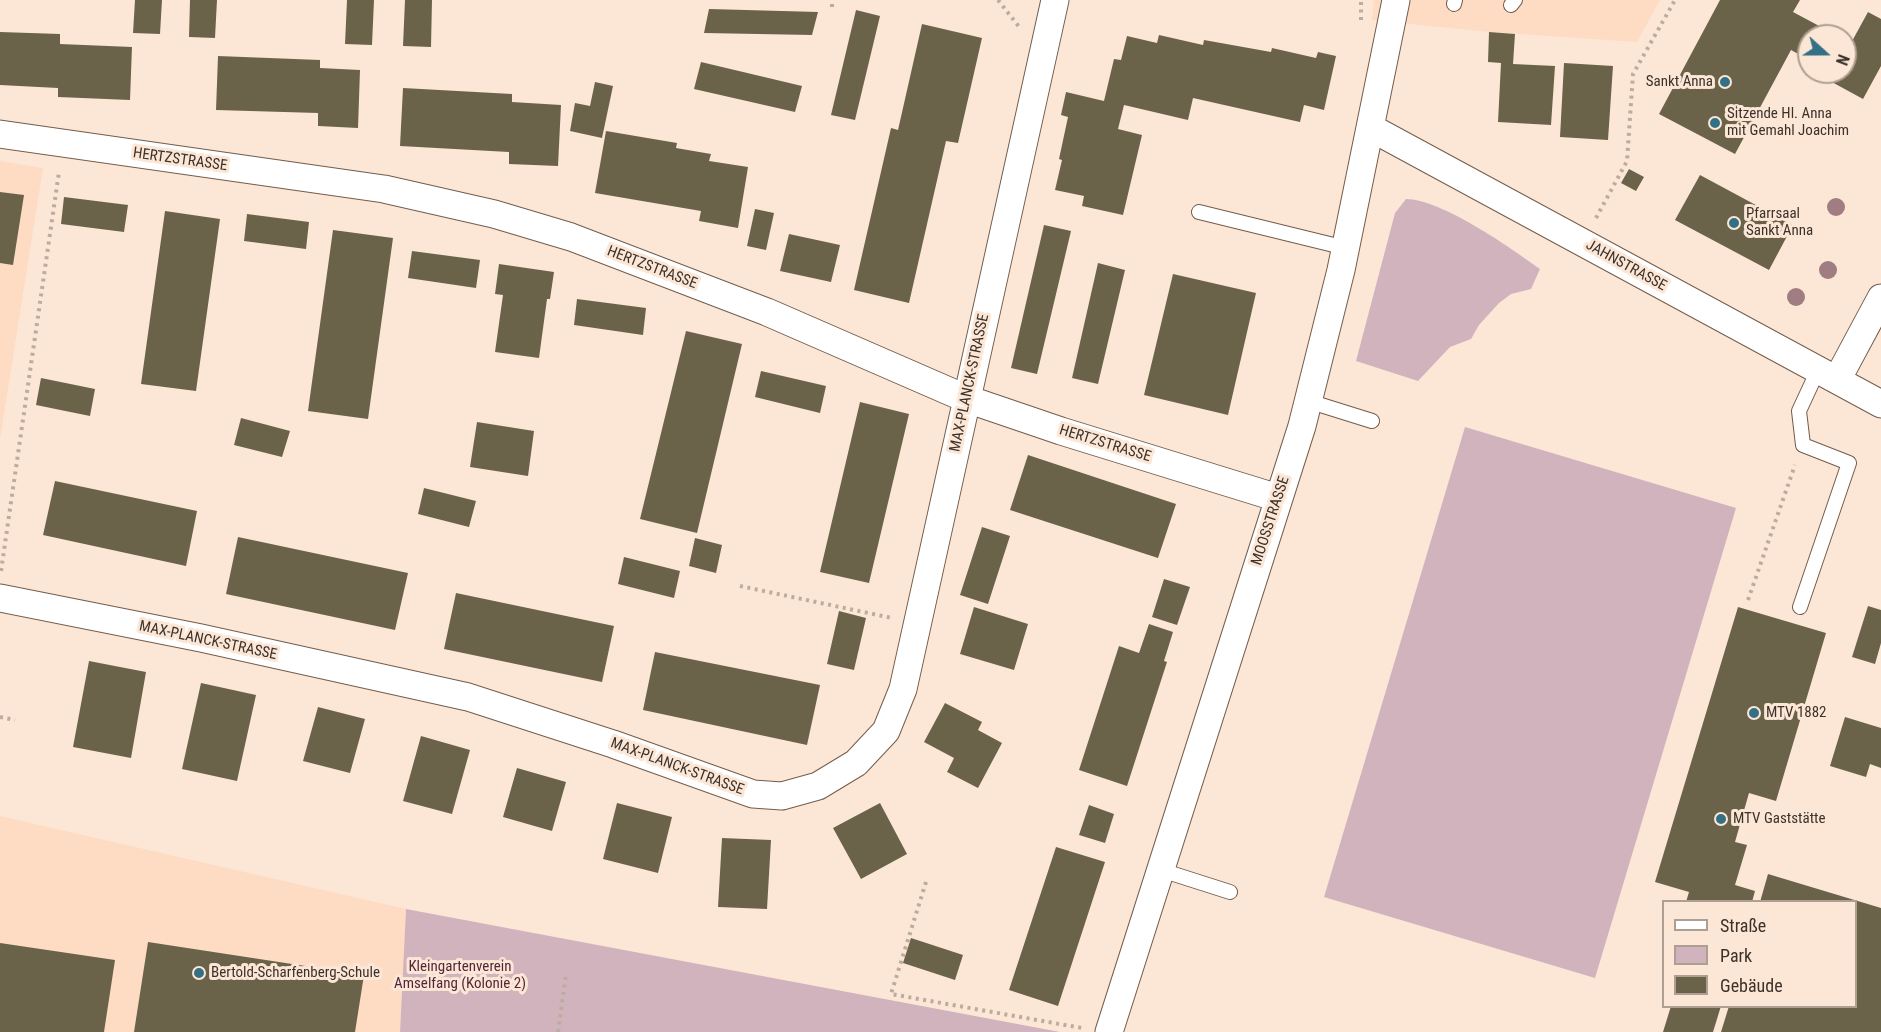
<!DOCTYPE html>
<meta charset="utf-8">
<style>
body{margin:0}
#map{position:relative;width:1881px;height:1032px;overflow:hidden;background:#fce7d7;font-family:"Roboto Condensed",sans-serif}
canvas{display:block}
.legend{position:absolute;left:1662px;top:900px;width:195px;height:108px;box-sizing:border-box;background:#fce7d7;border:2px solid #af9f92;margin:0;padding:8px 10px;list-style:none;font-size:18px;color:#3c322a}
.legend li{display:flex;align-items:center;gap:12px;height:30px}
.legend b{width:30px;border:2px solid #af9f92}
.north{position:absolute;left:1797px;top:24px;width:60px;height:60px;box-sizing:border-box;background:#fce7d7;border:2px solid #af9f92;border-radius:50%;rotate:111deg;font-size:16px;font-weight:700;line-height:24px;text-align:center;color:#3c322a}
.north::after{content:'';display:block;margin:auto;width:21px;height:27px;background:#337086;clip-path:polygon(50% 0,100% 100%,50% 72%,0 100%)}
</style>
<div id="map">
<canvas width="1881" height="1032"></canvas>
<ul class="legend">
<li><b style="height:8px;background:#fff"></b>Straße</li>
<li><b style="height:16px;background:#d1b3be"></b>Park</li>
<li><b style="height:16px;background:#6b6349"></b>Gebäude</li>
</ul>
<div class="north">N</div>
</div>
<script>
const g = document.querySelector('canvas').getContext('2d');
g.lineJoin = 'round';
function fill(path, color) { g.fillStyle = color; g.fill(path, 'evenodd'); }
function trace(path, color, width, dash) { g.strokeStyle = color; g.lineWidth = width; g.lineCap = dash ? 'butt' : 'round'; g.setLineDash(dash || []); g.stroke(path); }
function write(font, color, halo, rows, align = 'center') {
  g.font = font + ' "Roboto Condensed",sans-serif'; g.lineWidth = 6; g.setLineDash([]); g.textBaseline = 'middle'; g.strokeStyle = halo; g.fillStyle = color; for (const [text, x, y, turn = 0] of rows) {
    g.save(); g.translate(x, y); g.rotate((+turn || 0) * Math.PI / 180); g.textAlign = isNaN(turn) ? turn : align; if (halo) g.strokeText(text, 0, 0); g.fillText(text, 0, 0); g.restore();
  }
}
fill(new Path2D(`
 M1374 0H1660L1637 42 1489 32 1372 20Z
 M0 161 43 168 0 439Z
 M0 816 406 909 400 1032H0Z`), '#fddcc3');
fill(new Path2D(`
 M1406 199C1441 199 1511 248 1540 269L1531 289 1511 294 1499 303 1479 325 1471 339 1450 347 1418 381 1356 361 1395 213Z
 M1465 427 1736 508 1595 978 1324 897Z
 M406 909 1060 1032H400Z`), '#d1b3be');
fill(new Path2D(`
 M135 0H162L160 34 133 33Z
 M190 0H217L215 38 189 37Z
 M347 0H374L372 45 345 44Z
 M405 0H432L431 47 403 46Z
 M1720 0H1800L1793 12 1838 36H1809V60L1791 50 1735 154 1659 114Z
 M709 9 818 12 812 35 704 33Z
 M856 10 880 16 855 120 831 115Z
 M1868 12 1881 19V66L1863 99 1830 81 1834 74 1830 72H1845V40L1851 43Z
 M922 24 982 38 958 143 946 141 909 303 854 290 891 128 898 130Z
 M0 32 60 34V44L132 47 130 100 58 97V88L0 85Z
 M1489 32 1515 34 1513 64 1555 66 1551 125 1498 122 1501 63 1488 62Z
 M1159 35 1203 45 1204 40 1271 52 1272 48 1316 58 1318 52 1336 56 1324 110 1304 105 1300 122 1193 98 1188 120 1124 105 1118 129 1142 135 1123 215 1082 206 1084 196 1055 190 1062 160 1059 159 1068 117 1061 115 1066 92 1104 101 1114 59 1121 60 1127 36 1157 43Z
 M218 56 320 60V68L360 70 358 128 318 126V113L216 110Z
 M701 62 802 86 795 112 694 89Z
 M1564 63 1613 66 1608 140 1560 137Z
 M595 82 613 86 602 138 570 131 575 103 590 106Z
 M403 88 512 94V102L561 105 558 166 509 164V152L400 146Z
 M606 131 677 143 676 148 711 154 709 161 748 167 738 228 699 221 701 211 595 193Z
 M1629 169 1644 177 1636 191 1621 183Z
 M1700 175 1793 225 1769 270 1675 220Z
 M0 192 24 195 13 265 0 263Z
 M64 197 128 205 124 232 61 224Z
 M755 209 774 213 766 250 747 246Z
 M165 211 220 219 196 391 141 384Z
 M247 214 309 222 306 249 244 241Z
 M1044 225 1071 231 1037 374 1011 368Z
 M333 230 393 238 368 419 308 411Z
 M789 234 840 245 831 282 780 271Z
 M412 251 480 260 476 288 408 278Z
 M1098 263 1125 270 1098 384 1072 378Z
 M499 264 554 272 550 299H547L539 358 495 352 503 295 495 294Z
 M1173 274 1256 293 1228 415 1144 395Z
 M577 299 646 308 643 335 574 325Z
 M686 331 742 344 697 533 640 519Z
 M761 371 826 386 820 413 755 397Z
 M41 378 95 389 90 416 36 405Z
 M860 402 909 414 869 583 820 572Z
 M241 418 290 431 282 457 234 445Z
 M477 422 534 431 528 476 470 467Z
 M1028 455 1176 504 1158 558 1010 510Z
 M55 481 197 511 186 566 43 535Z
 M424 488 476 501 469 527 418 514Z
 M982 527 1010 536 988 604 960 595Z
 M238 537 408 573 395 630 226 594Z
 M695 538 722 545 716 573 689 566Z
 M624 557 680 571 674 598 618 584Z
 M1164 579 1190 587 1177 625 1152 617Z
 M456 593 614 626 602 682 444 649Z
 M1868 606 1881 610V643L1875 664 1852 657Z
 M974 607 1028 624 1014 670 960 654Z
 M1738 607 1826 633 1776 801 1749 793 1735 842 1747 845 1735 885 1755 891 1752 902H1686L1689 892 1655 882Z
 M839 611 866 618 854 670 827 664Z
 M1149 624 1173 632 1164 661 1167 662 1127 786 1079 770 1119 646 1139 653Z
 M655 652 820 685 807 745 643 710Z
 M89 661 146 672 131 758 73 747Z
 M201 683 256 695 237 781 182 769Z
 M945 703 982 722 978 730 1002 743 978 788 947 772 954 758 924 742Z
 M318 707 365 719 350 773 303 761Z
 M1845 717 1881 728V768L1870 764 1866 777 1830 766Z
 M421 736 470 750 452 814 403 801Z
 M517 768 566 782 552 831 503 817Z
 M617 803 672 817 658 873 603 859Z
 M880 803 907 854 861 879 833 828Z
 M1089 805 1114 814 1105 843 1079 835Z
 M722 838 771 840 767 909 718 907Z
 M1056 847 1105 862 1058 1006 1009 990Z
 M1768 874 1881 908V1032H1721L1729 1006H1856V902H1760Z
 M911 938 963 955 955 980 903 963Z
 M148 942 364 975 355 1032H134Z
 M0 943 115 960 104 1032H0Z
 M1671 1006H1721L1713 1032H1663Z`), '#6b6349');
const lane = new Path2D(`
 M1454 4 1455 0
 M1511 5 1515 0
 M1199 212 1346 248
 M1308 401 1372 421
 M1800 607 1849 463 1803 445 1799 411 1818 370
 M1161 870 1230 892`);
const street = new Path2D(`
 M1371 128 1881 404
 M0 134 384 189 494 214 571 237 767 312 967 399 1061 431 1278 498
 M1837 380 1881 298
 M0 598 201 638 468 697 613 744 753 794 782 796 818 786 856 763 886 731 903 689 1055 0
 M1109 1032 1302 426 1341 270 1396 0`);
trace(lane, '#735c4b', 16);
trace(street, '#735c4b', 29);
trace(new Path2D(`
 M998 0 1020 28
 M832 7V0
 M1361 20V0
 M1596 218 1627 161 1633 74 1675 0
 M1 571 59 172
 M740 586 892 618
 M1748 600 1795 465
 M0 717 15 720
 M926 882 891 994 1082 1028
 M558 1032 566 974`), '#bdac9e', 4, [3, 4.5]);
trace(lane, '#fff', 14);
trace(street, '#fff', 27);
g.fillStyle = '#a07d81';
for (const [x, y] of [
 [1836,207],
 [1828,270],
 [1796,297]
]) { g.beginPath(); g.arc(x, y, 9, 0, 2 * Math.PI); g.fill(); }
for (const [x, y, r, color] of [
 [1725,82,6,"#337086"],
 [1715,123,6,"#337086"],
 [1734,223,6,"#337086"],
 [1754,713,6,"#337086"],
 [1721,819,6,"#337086"],
 [199,973,6,"#337086"]
]) { const dot = new Path2D(); dot.arc(x, y, r, 0, 2 * Math.PI); g.fillStyle = color; g.fill(dot); trace(dot, '#fce7d7', 2); }
write('15px', '#3c322a', '#fce7d7', [
 ["Sankt Anna",1713,82,"right"],
 ["Sitzende Hl. Anna",1727,114],
 ["mit Gemahl Joachim",1727,131],
 ["Pfarrsaal",1746,214],
 ["Sankt Anna",1746,231],
 ["MTV 1882",1766,713],
 ["MTV Gaststätte",1733,819],
 ["Bertold-Scharfenberg-Schule",211,973]
], 'left');
write('15px', '#3c322a', '#fce7d7', [
 ["HERTZSTRASSE",180,160,8],
 ["JAHNSTRASSE",1626,266,29],
 ["HERTZSTRASSE",652,268,21],
 ["MAX-PLANCK-STRASSE",970,383,-78],
 ["HERTZSTRASSE",1105,444,17],
 ["MOOSSTRASSE",1271,521,-72],
 ["MAX-PLANCK-STRASSE",208,641,12],
 ["MAX-PLANCK-STRASSE",677,767,20]
]);
write('15px', '#55263b', '#fce7d7', [
 ["Kleingartenverein",460,967],
 ["Amselfang (Kolonie 2)",460,984]
]);
</script>
